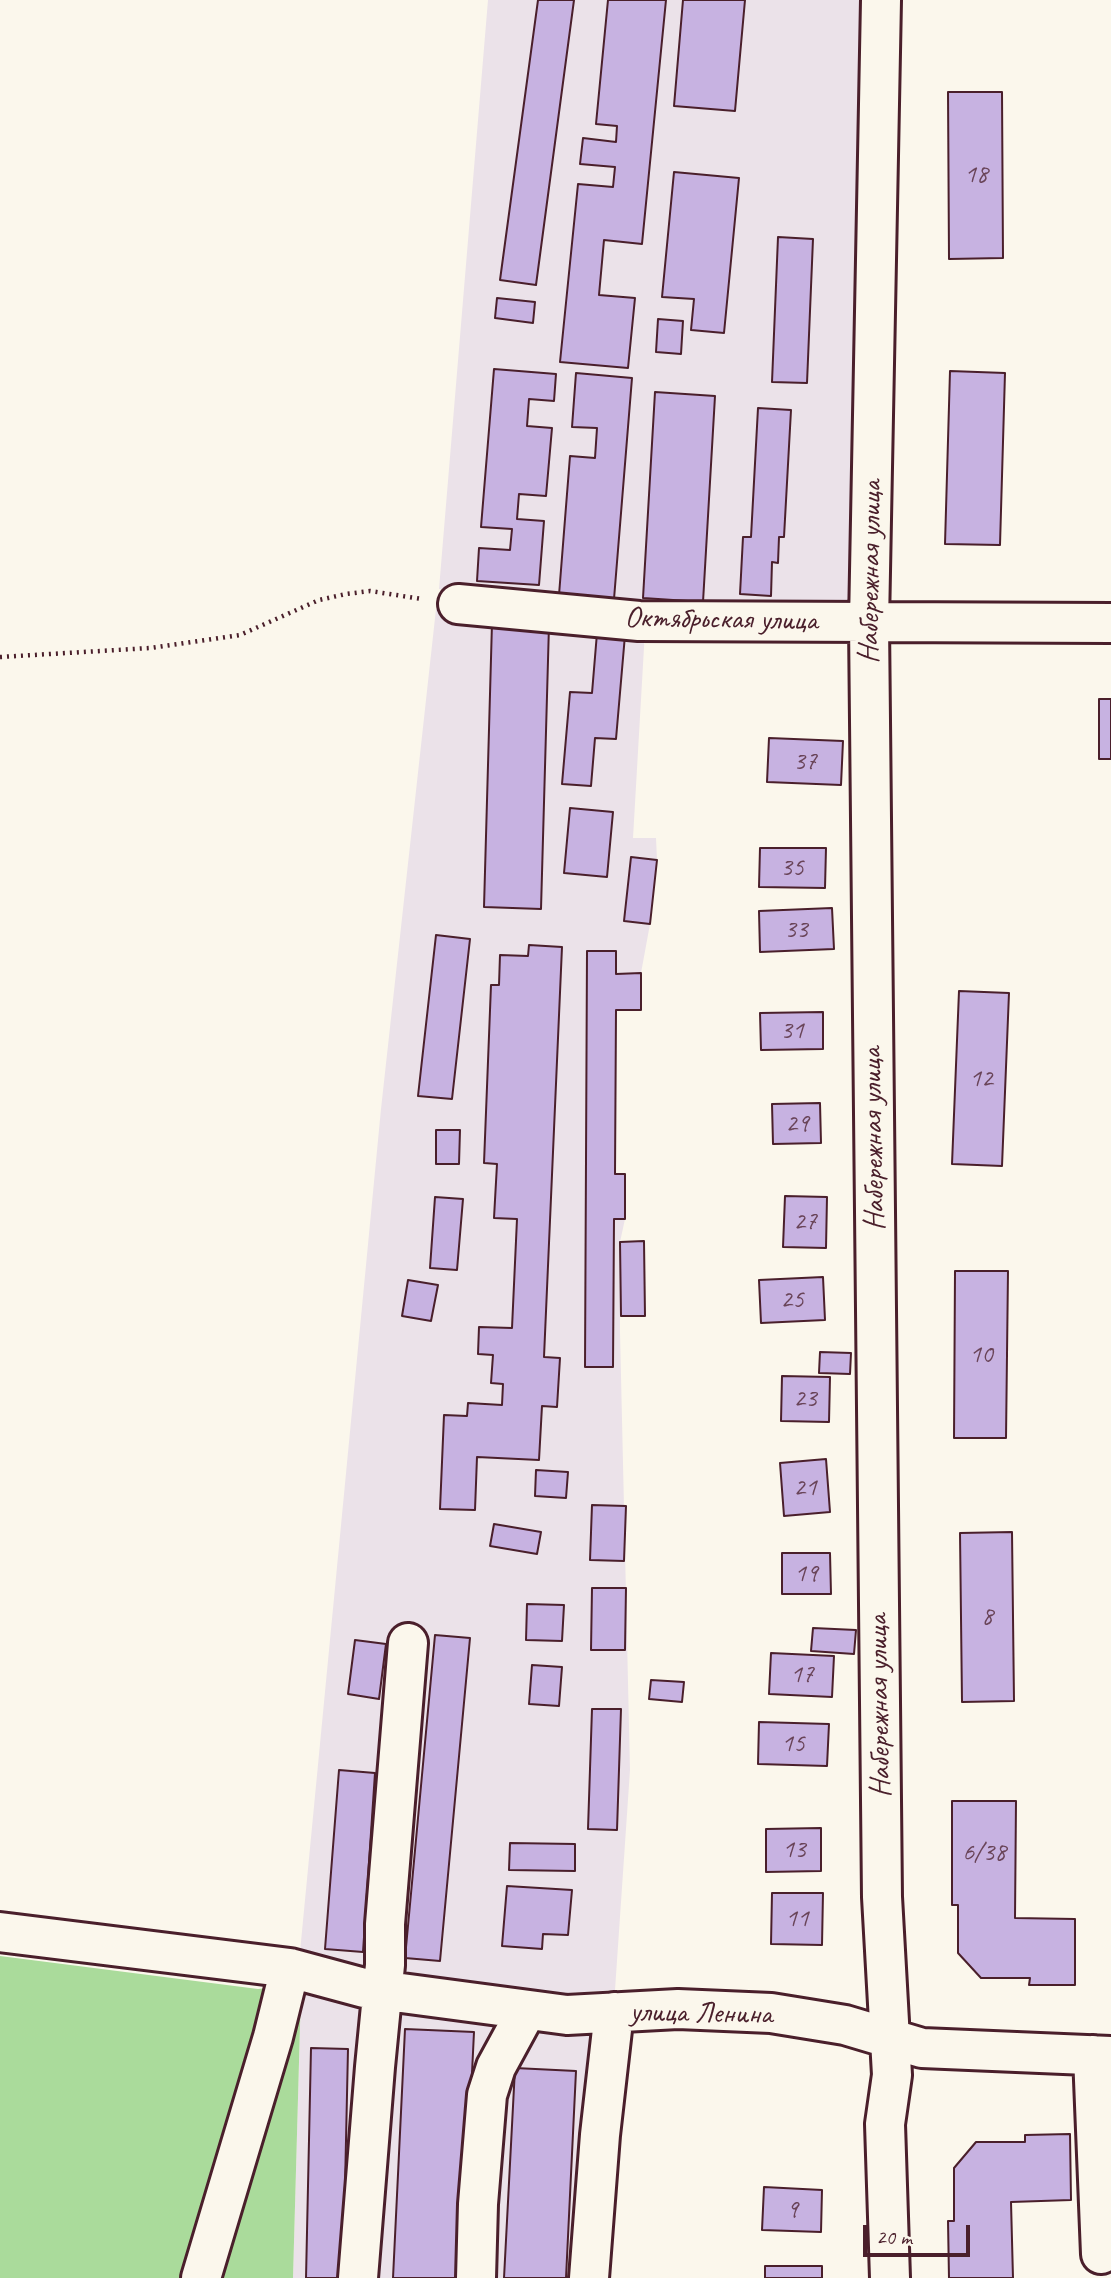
<!DOCTYPE html>
<meta charset="utf-8">
<style>
body{margin:0}
#map{position:relative;width:1111px;height:2278px;overflow:hidden;background:#fbf7ec;font-family:Caveat,sans-serif}
canvas{display:block}
.scale{position:absolute;left:863px;top:2225px;width:107px;height:32px;box-sizing:border-box;border:4px solid #4a1f2b;border-top:0;padding-left:9px;font-size:21px;line-height:24px;white-space:nowrap;color:#4a1f2b;-webkit-text-stroke:5px #fbf7ec;paint-order:stroke}
</style>
<div id="map">
<canvas width="1111" height="2278"></canvas>
<div class="scale">20 m</div>
</div>
<script>
const g = document.querySelector('canvas').getContext('2d');
g.lineJoin = 'round';
function fill(path, color) { g.fillStyle = color; g.fill(path, 'evenodd'); }
function trace(path, color, width, dash) { g.strokeStyle = color; g.lineWidth = width; g.lineCap = dash ? 'butt' : 'round'; g.setLineDash(dash || []); g.stroke(path); }
function write(font, color, halo, rows, align = 'center') {
  g.font = font + ' Caveat,sans-serif'; g.lineWidth = 6; g.setLineDash([]); g.textBaseline = 'middle'; g.strokeStyle = halo; g.fillStyle = color; for (const [text, x, y, turn = 0] of rows) {
    g.save(); g.translate(x, y); g.rotate((+turn || 0) * Math.PI / 180); g.textAlign = isNaN(turn) ? turn : align; if (halo) g.strokeText(text, 0, 0); g.fillText(text, 0, 0); g.restore();
  }
}
fill(new Path2D(`
 M488 0H864L853 608 627 610 439 589Z
 M436 609 645 630 633 838H656L657 860 650 924 641 973V1010L616 1011 615 1173 625 1174V1219L620 1242V1332L630 1770 615 1990 523 1996 356 1975 300 1952 381 1109Z
 M301 1990 416 2010 627 2038 600 2278H293Z`), '#ebe2e9');
fill(new Path2D(`
 M0 1956 258 1989 279 1987 192 2278H0Z
 M301 1990 293 2278H212Z`), '#aadb9b');
const building = new Path2D(`
 M538 0H574L536 285 500 280Z
 M608 0H666L642 244 604 240 599 295 635 298 628 368 560 362 578 184 613 187 615 167 580 164 583 138 616 142 617 126 596 124Z
 M683 0H745L735 111 674 106Z
 M948 92H1002L1003 258 949 259Z
 M674 172 739 178 724 333 691 330 694 299 662 297Z
 M778 237 813 239 807 383 772 382Z
 M497 298 535 302 533 323 495 318Z
 M658 319 683 321 681 354 656 352Z
 M494 369 556 374 554 401 529 399 527 426 552 428 546 496 519 494 517 519 544 521 539 585 477 581 479 548 510 550 512 529 481 527Z
 M950 371 1005 373 1000 545 945 544Z
 M576 373 632 378 614 599 559 595 570 456 595 458 597 428 572 427Z
 M655 392 715 396 703 602 643 598Z
 M758 408 791 410 784 537H779L778 563 772 562 771 596 740 594 743 537H751Z
 M492 623 549 625 541 909 484 907Z
 M597 633 625 635 616 739 595 738 591 786 562 784 570 692 592 693Z
 M1099 699H1111V759H1099Z
 M769 738 843 741 841 785 767 782Z
 M570 808 613 812 607 877 564 873Z
 M760 848H826L825 888 759 887Z
 M631 857 657 860 650 924 624 921Z
 M832 908 834 949 760 952 759 911Z
 M436 935 470 939 452 1099 418 1096Z
 M529 945 562 947 544 1357 560 1358 557 1407 542 1406 539 1460 477 1457 475 1510 440 1509 444 1415 467 1416 468 1403 502 1405 503 1384 491 1383 493 1355 478 1354 479 1327 512 1328 517 1219 494 1218 497 1164 484 1163 491 985H499L500 955 528 956Z
 M587 951H616V974L641 973V1010H616L615 1174H625V1219H614L613 1367H585Z
 M959 991 1009 993 1002 1166 952 1164Z
 M823 1012V1049L761 1050 760 1013Z
 M820 1103 821 1143 773 1144 772 1104Z
 M436 1130H460L459 1164H436Z
 M785 1196 827 1197 826 1248 783 1247Z
 M435 1197 463 1199 457 1270 430 1268Z
 M644 1241 645 1316H621L620 1242Z
 M955 1271H1008L1006 1438H954Z
 M823 1277 825 1320 761 1323 759 1280Z
 M408 1280 438 1285 431 1321 402 1316Z
 M820 1352 851 1353 850 1374 819 1373Z
 M782 1376 830 1377 829 1422 781 1421Z
 M826 1459 830 1512 784 1516 780 1463Z
 M536 1470 568 1472 566 1498 535 1496Z
 M592 1505 626 1506 624 1561 590 1560Z
 M494 1524 541 1532 537 1554 490 1546Z
 M1012 1532 1014 1701 962 1702 960 1533Z
 M782 1553H830L831 1594H782Z
 M592 1588H626L625 1650H591Z
 M527 1604 564 1605 562 1641 526 1640Z
 M813 1628 856 1630 854 1654 811 1651Z
 M435 1635 470 1638 440 1961 405 1958Z
 M355 1640 386 1644 379 1699 348 1694Z
 M771 1653 834 1656 832 1697 769 1694Z
 M532 1665 562 1667 559 1706 529 1704Z
 M651 1680 684 1682 682 1702 649 1699Z
 M592 1709H621L617 1830 588 1829Z
 M759 1722 829 1724 827 1766 758 1764Z
 M339 1770 375 1773 363 1952 325 1949Z
 M952 1801H1016L1015 1918 1075 1919V1985H1029L1030 1978H981L958 1953V1905H952Z
 M821 1828V1871L766 1872V1829Z
 M510 1843 575 1844V1871L509 1870Z
 M507 1886 572 1890 568 1935 543 1934 542 1949 502 1946Z
 M772 1893H823L822 1945 771 1944Z
 M405 2029 474 2032 462 2278H393Z
 M311 2048 348 2049 343 2278H306Z
 M515 2068 576 2071 566 2278H504Z
 M1070 2134 1071 2200 1011 2202 1013 2278H949L948 2221H954V2168L976 2142H1025V2135Z
 M764 2187 822 2190 821 2232 762 2230Z
 M765 2266H822V2278H765Z`);
fill(building, '#c7b2e1');
trace(building, '#4a1f2b', 2);
const minor = new Path2D(`
 M881 0 869 623 882 1897 892 2075 885 2124 890 2278
 M458 604 639 621 1111 623
 M0 1932 290 1968 364 1988 567 2015 678 2009 771 2013 845 2025 922 2048 1111 2056
 M1093 2055 1101 2254
 M201 2278 273 2037 290 1968
 M358 2278 375 2067 385 1965V1924L408 1643
 M476 2278 478 2204 487 2095 496 2067 527 2010
 M589 2278 600 2135 614 2012`);
trace(minor, '#4a1f2b', 44);
trace(new Path2D(`
 M0 657 150 648 240 635 319 600 346 594 370 591 422 599`), '#4a1f2b', 4.5, [2, 5]);
trace(minor, '#fbf7ec', 38);
write('26px', '#694458', null, [
 ["18",976,175],
 ["37",805,762],
 ["35",792,868],
 ["33",796,930],
 ["31",792,1031],
 ["12",981,1079],
 ["29",797,1124],
 ["27",805,1222],
 ["25",792,1300],
 ["10",981,1355],
 ["23",805,1399],
 ["21",805,1488],
 ["19",806,1574],
 ["8",987,1617],
 ["17",802,1675],
 ["15",793,1744],
 ["13",794,1850],
 ["6/38",984,1853],
 ["11",797,1919],
 ["9",792,2210]
]);
write('30px', '#4a1f2b', '#fbf7ec', [
 ["Набережная улица",871,572,-89],
 ["Октябрьская улица",721,620,1],
 ["Набережная улица",874,1139,-91],
 ["Набережная улица",880,1706,-91],
 ["улица Ленина",701,2014,1]
]);
</script>
